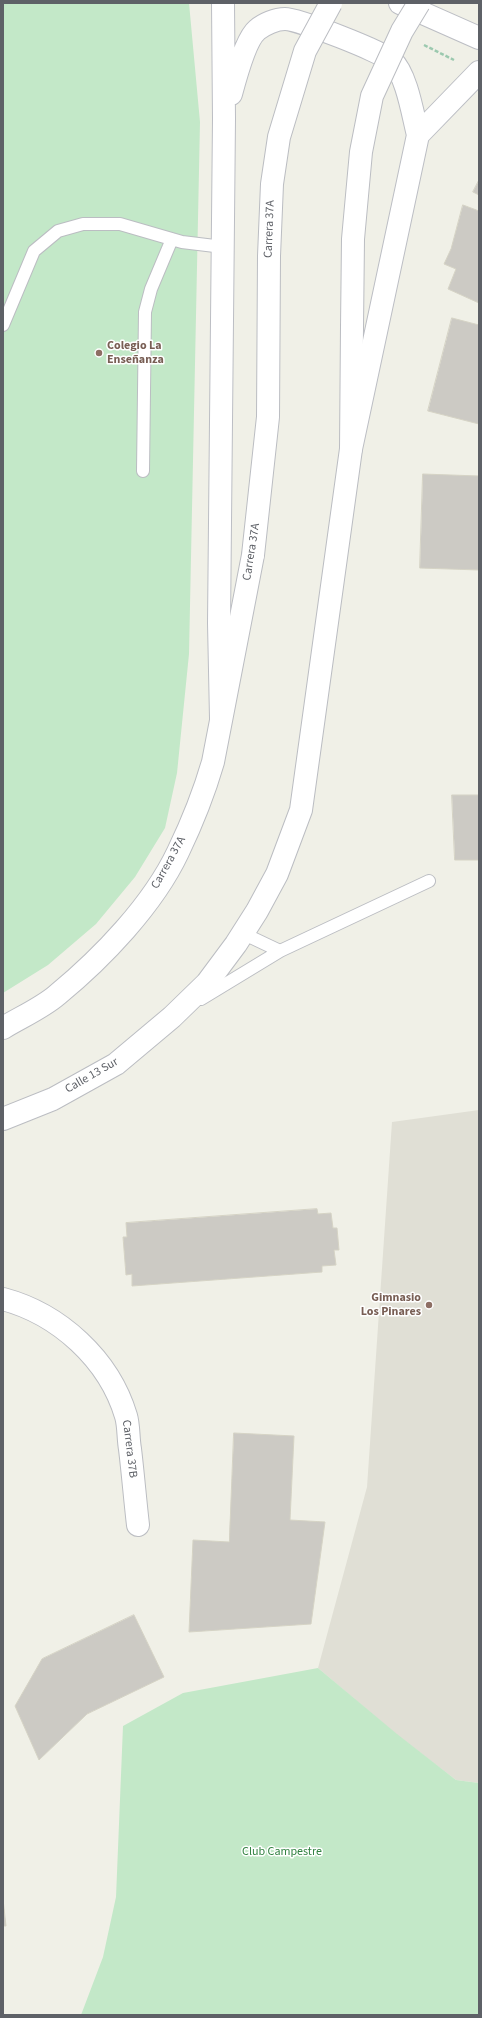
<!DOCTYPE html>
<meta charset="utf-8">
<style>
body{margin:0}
#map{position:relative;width:482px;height:2018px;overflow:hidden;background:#f0f0e7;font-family:"Source Sans 3",sans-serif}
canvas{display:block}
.frame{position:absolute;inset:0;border:4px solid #5e6167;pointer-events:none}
</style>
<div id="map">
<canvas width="482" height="2018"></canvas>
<div class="frame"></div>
</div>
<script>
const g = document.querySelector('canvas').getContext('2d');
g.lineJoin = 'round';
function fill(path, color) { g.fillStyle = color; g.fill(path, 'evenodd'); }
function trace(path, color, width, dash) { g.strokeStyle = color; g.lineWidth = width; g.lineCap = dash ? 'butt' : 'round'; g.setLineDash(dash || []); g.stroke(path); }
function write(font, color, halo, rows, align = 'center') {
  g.font = font + ' "Source Sans 3",sans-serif'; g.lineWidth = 3; g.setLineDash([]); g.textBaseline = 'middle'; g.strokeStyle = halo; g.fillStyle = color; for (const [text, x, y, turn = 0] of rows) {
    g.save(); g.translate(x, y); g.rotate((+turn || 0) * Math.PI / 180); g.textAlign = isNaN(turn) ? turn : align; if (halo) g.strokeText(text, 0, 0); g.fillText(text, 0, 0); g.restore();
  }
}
fill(new Path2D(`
 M479 1110V1783L456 1780 397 1735 318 1668 367 1487 392 1122Z`), '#e0dfd5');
fill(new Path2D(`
 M3 3H189L200 122 189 654 177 773 165 828 135 877 96 924 48 965 3 993Z
 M318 1668 397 1734 456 1780 479 1783V2015H81L103 1957 116 1897 123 1726 183 1693Z`), '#c3e8c8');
const building = new Path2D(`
 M479 180V195L473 192Z
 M463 205 479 211V303L448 289 456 269 444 264 451 249Z
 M452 318 479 325V424L428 411Z
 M423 474 479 476V570L420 568Z
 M452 795H479V860H455Z
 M317 1209 318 1214 331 1213 333 1228H337L339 1250H334L336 1265 322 1266V1272L132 1286V1274L126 1275 123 1237H127L126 1223Z
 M234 1433 294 1436 290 1520 325 1522 311 1624 189 1632 193 1540 229 1542Z
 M134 1615 164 1677 87 1714 39 1760 15 1706 42 1659Z
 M3 1899 6 1926H3Z`);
fill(building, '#cccac4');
trace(building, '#d5d3c5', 1);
const service = new Path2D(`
 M3 325 34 251 58 231 83 224H120L182 242 223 247
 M143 471 145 312 151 289 172 239
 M242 933 280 951
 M201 999 280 951 429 881`);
const minor = new Path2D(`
 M3 1299C59 1314 109 1359 126 1416 129 1426 128 1438 130 1449 133 1474 135 1499 138 1525`);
const tertiary = new Path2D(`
 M3 1028C21 1017 42 1008 57 995 102 958 153 905 178 852 192 823 204 793 213 762L253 555
 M3 1119 53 1099 116 1064 172 1017 207 983 236 944 257 911 277 874 301 810 351 449 352 327`);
const secondary = new Path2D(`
 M400 3 479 38
 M231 94C235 79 246 39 257 30 264 24 276 19 285 19 298 19 383 52 392 61 407 75 413 116 418 135
 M351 449 418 135 479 72
 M221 718 219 623 224 119 223 3`);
trace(service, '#bbbdc2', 14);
trace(minor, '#bbbdc2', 24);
trace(tertiary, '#bbbdc2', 24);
trace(secondary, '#bcbec4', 24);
trace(new Path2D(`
 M424 45 454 60`), '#9cc9af', 2.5, [4, 2]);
trace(service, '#fff', 12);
trace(minor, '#fff', 22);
trace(tertiary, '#fff', 22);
trace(secondary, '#fff', 22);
const tertiaryBridge = new Path2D(`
 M352 327 353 239 361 152 372 96 402 31 419 3
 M253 555 268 417 269 256 272 184 279 137 305 51 331 3`);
trace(tertiaryBridge, '#bbbdc2', 24, []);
trace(tertiaryBridge, '#fff', 22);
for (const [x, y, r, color] of [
 [99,353,4,"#8d6e63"],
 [429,1305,4,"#8d6e63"]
]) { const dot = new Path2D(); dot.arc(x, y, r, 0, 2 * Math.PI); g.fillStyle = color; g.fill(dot); trace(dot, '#fff', 1.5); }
write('12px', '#5e6167', '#fff', [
 ["Carrera 37A",270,229,-88],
 ["Carrera 37A",252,552,-81],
 ["Carrera 37A",169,863,-61],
 ["Calle 13 Sur",92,1076,-30],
 ["Carrera 37B",129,1449,83]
]);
write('bold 12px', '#785e54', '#fff', [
 ["Colegio La",107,346],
 ["Enseñanza",107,360],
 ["Gimnasio",421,1298,"right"],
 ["Los Pinares",421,1312,"right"]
], 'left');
write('12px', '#328242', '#fff', [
 ["Club Campestre",282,1852]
]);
</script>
